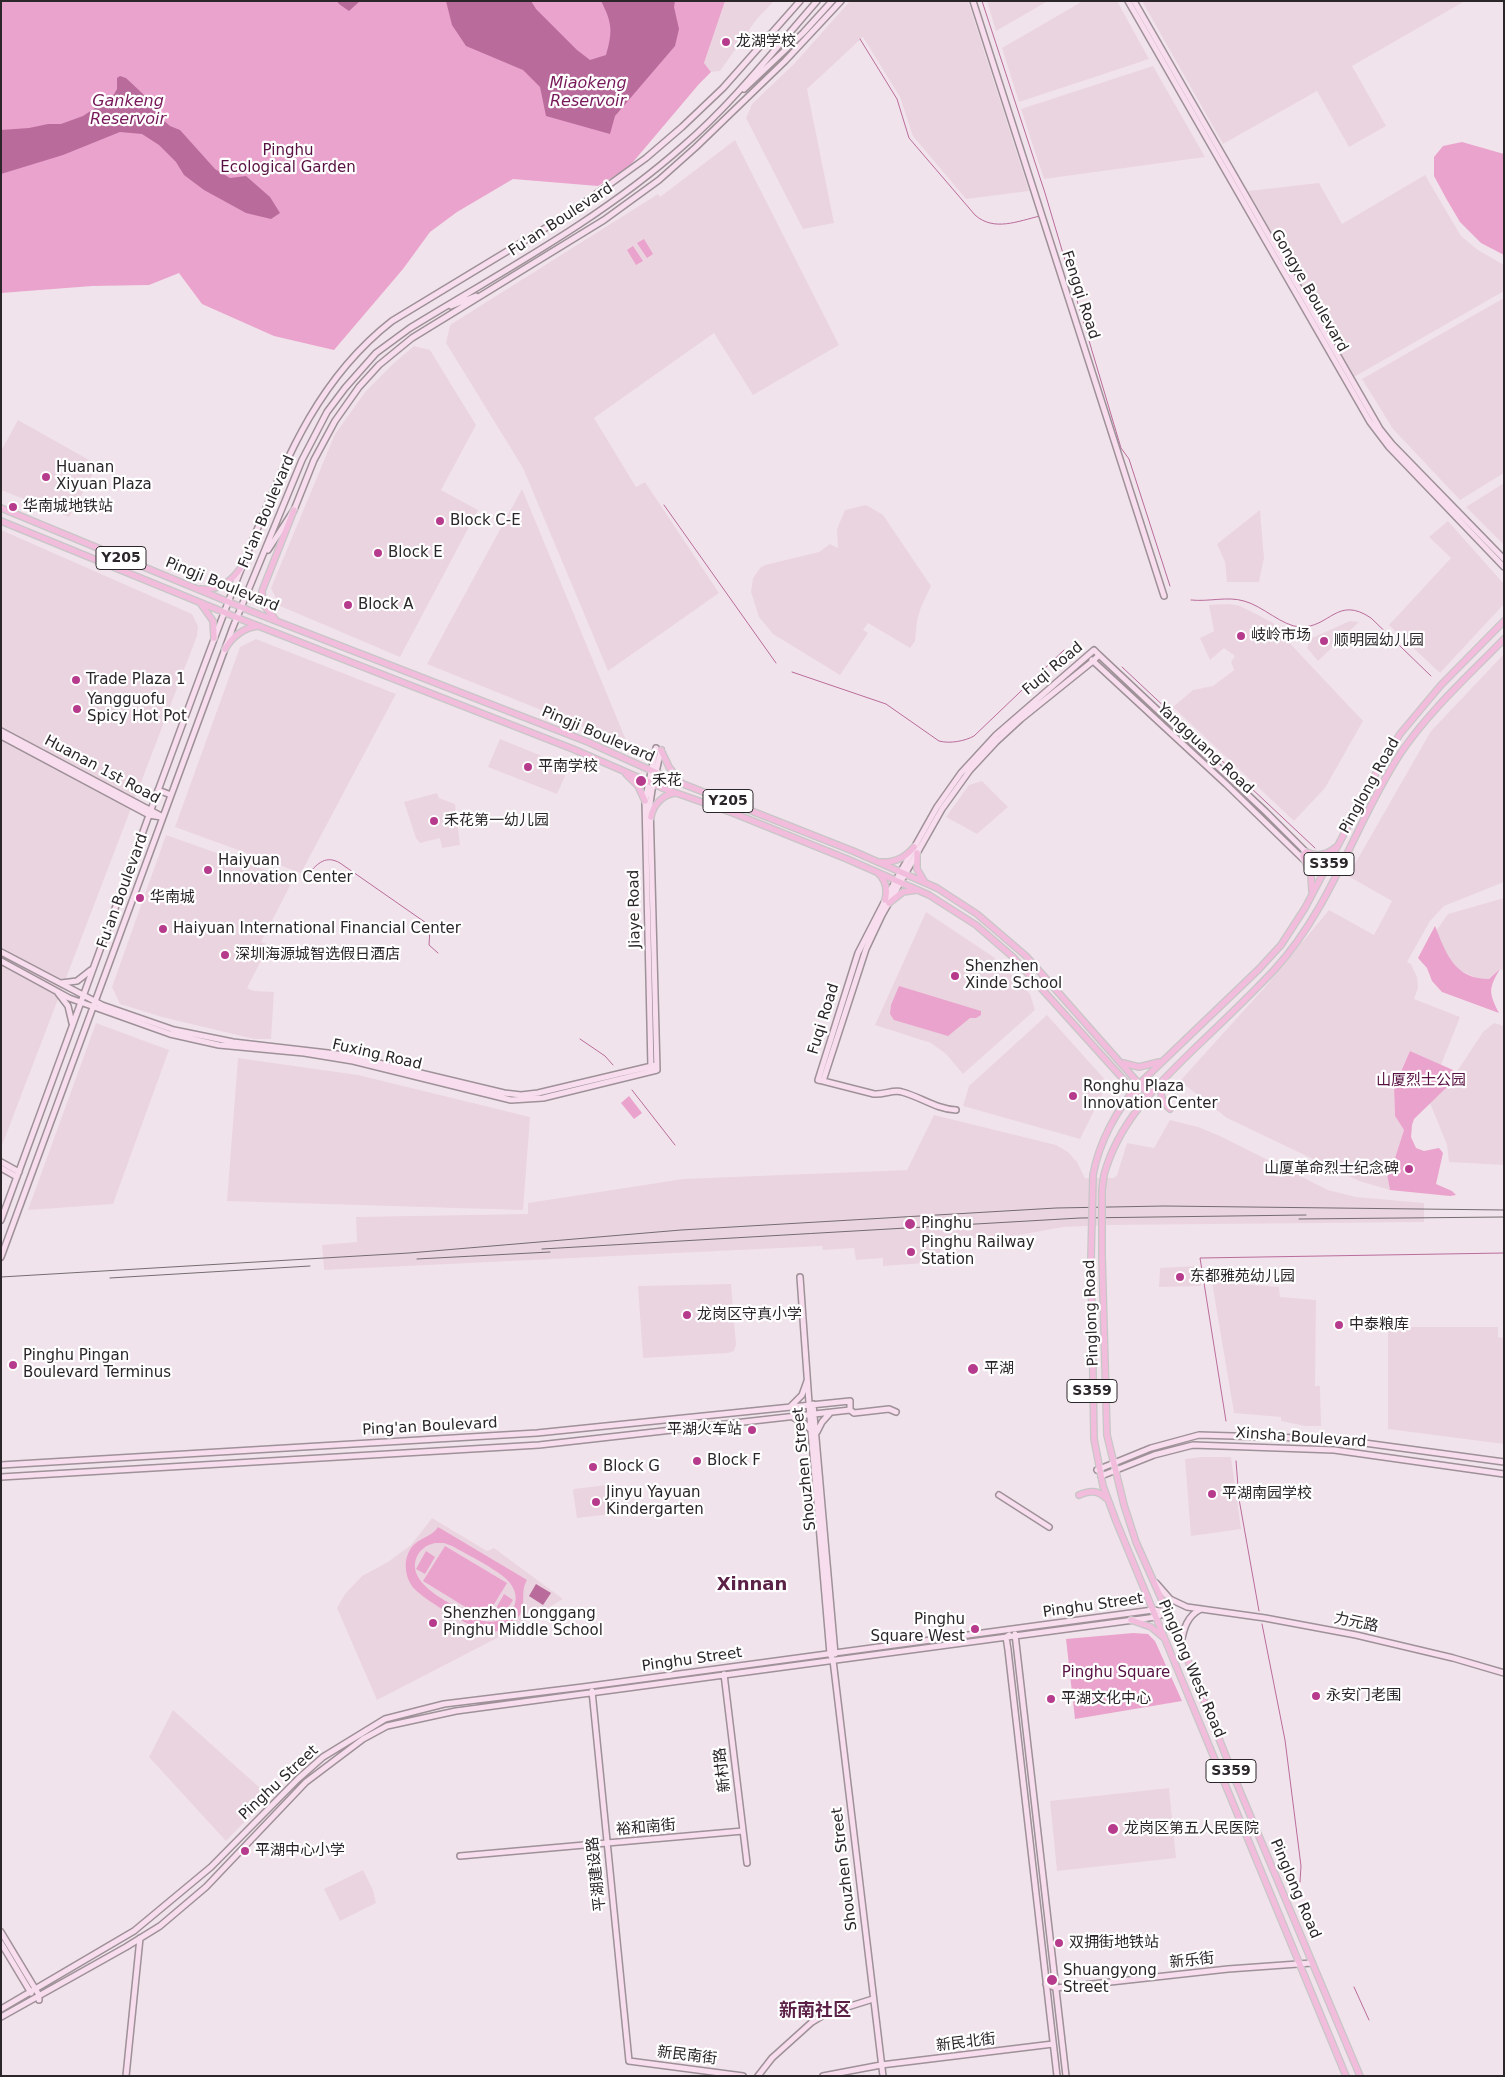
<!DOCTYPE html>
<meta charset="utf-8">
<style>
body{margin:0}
#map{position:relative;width:1505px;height:2077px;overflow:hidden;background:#f1e3eb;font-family:"DejaVu Sans",sans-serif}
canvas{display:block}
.frame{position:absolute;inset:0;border:2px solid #2b2629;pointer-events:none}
</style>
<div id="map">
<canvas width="1505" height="2077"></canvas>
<div class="frame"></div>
</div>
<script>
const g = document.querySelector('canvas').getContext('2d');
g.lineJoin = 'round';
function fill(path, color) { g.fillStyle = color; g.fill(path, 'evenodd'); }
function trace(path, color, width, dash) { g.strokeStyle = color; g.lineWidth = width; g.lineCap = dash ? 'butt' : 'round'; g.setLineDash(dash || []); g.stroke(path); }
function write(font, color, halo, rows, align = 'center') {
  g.font = font + ' "DejaVu Sans","Noto Sans SC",sans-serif'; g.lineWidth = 4.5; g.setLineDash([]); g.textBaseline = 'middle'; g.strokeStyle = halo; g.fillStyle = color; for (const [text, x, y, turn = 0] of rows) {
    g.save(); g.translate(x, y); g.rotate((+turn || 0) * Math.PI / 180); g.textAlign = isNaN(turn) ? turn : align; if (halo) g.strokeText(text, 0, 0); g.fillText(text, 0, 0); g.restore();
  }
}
fill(new Path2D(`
 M725 1H774L756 20 720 71 711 72 704 63Z
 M850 1H968L1029 191 966 199 913 136 900 97 863 37 807 89 834 223 803 229 746 118 752 104 794 64Z
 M987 1H1048L996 31Z
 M1083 1H1117L1149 59 1019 102 1002 48Z
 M1142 1H1465L1352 66 1386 126 1349 147 1317 91 1223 144Z
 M1153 66 1205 157 1044 179 1021 109Z
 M735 140 839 345 753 395 714 333 594 418 636 487 645 482 719 593 608 671 523 468 446 343 450 325 658 194 660 197Z
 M1425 175 1461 236 1478 250 1504 265V291L1354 377 1248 191 1319 183 1342 224Z
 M1504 298V473L1460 500 1393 429 1362 379Z
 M414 346 430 350 476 425 441 490 478 510 400 657 280 606 271 588 335 434 366 391 394 363Z
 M18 420 98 465 69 517 1 490V451Z
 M1504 483V545L1466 507Z
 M522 489 628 745 427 664Z
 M866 505 883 515 931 586 921 607 917 621 915 641 910 648 868 623 863 630 868 633 840 675 773 634 759 617 751 592 753 578 760 568 765 565 819 552 830 544 838 548 837 529 845 510Z
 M1260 510 1264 558 1259 582H1227L1225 562 1217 544Z
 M1448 521 1504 584V604L1440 673 1389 625 1451 558 1429 537Z
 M1 530 192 614 198 626 197 636 1 1148Z
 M1229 604 1240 606 1260 616 1289 632 1282 635 1363 721 1325 788 1294 821 1173 707 1193 690 1213 686 1234 670 1231 662 1235 656 1224 648 1210 660 1200 638 1214 631 1209 605Z
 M1350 621 1359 622 1318 661 1307 648 1310 639Z
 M256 639 396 694 301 873 175 827 240 647Z
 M1504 654V882L1444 906 1430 921 1407 962 1411 964 1417 977 1418 988 1414 999 1460 1017 1441 1065 1410 1051 1400 1072 1394 1087 1395 1116 1404 1130 1395 1158 1387 1174 1390 1190 1359 1181 1227 1118 1180 1081 1265 987 1329 910 1374 935 1392 901 1348 876 1431 731Z
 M500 739 569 767 557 794 488 767Z
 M982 781 1008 807 977 834 946 817 969 785Z
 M437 793 439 798 455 804 460 845 442 848 440 838 420 843 416 838 404 802Z
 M166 835 293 880 261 942 269 945 247 988 254 991 274 992 271 1039H254L162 1017 120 1004 112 987Z
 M1504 898V971L1500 969 1489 979H1479L1459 970 1448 963 1436 931 1448 914Z
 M926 912 995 958 1030 994 1035 1010 963 1074 946 1054 931 1043 875 1025Z
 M1047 1015 1108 1083 1080 1139 963 1106 969 1086Z
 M96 1023 169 1050 113 1204 28 1210Z
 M1494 1023 1504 1026V1165L1449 1162 1447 1145 1430 1103 1446 1088 1483 1032Z
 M238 1058 358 1075 530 1117 523 1210 227 1201Z
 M934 1115 1056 1145 1068 1152 1077 1162 1085 1178H1114L1117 1175 1127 1143 1154 1148 1170 1120 1198 1127 1220 1136 1328 1190 1356 1197 1424 1203V1222L1111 1225 1063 1227 1013 1236 940 1240V1262L883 1266V1258L856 1260 854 1248 823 1250 822 1246 324 1270 322 1245 357 1242 356 1217 528 1214V1203L683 1179 907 1170Z
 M1198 1266 1201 1286 1159 1287 1160 1268Z
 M1212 1282 1279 1287 1280 1297 1316 1300 1315 1386H1320L1321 1426H1305L1281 1421V1417L1234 1413Z
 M731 1284 736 1345 734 1351 728 1353 643 1358 638 1286Z
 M1388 1327H1498V1337L1504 1338V1444L1388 1429Z
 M1201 1457H1231L1241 1529 1191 1536 1185 1459Z
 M615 1484 620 1513 577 1518 573 1491 574 1489Z
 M432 1518 487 1551 494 1548 563 1599 499 1637 377 1700 337 1608 345 1594 362 1576 388 1562 411 1545Z
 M173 1710 269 1796 226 1841 149 1757Z
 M1169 1788 1176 1858 1057 1871 1050 1801Z
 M363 1870 373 1890 376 1903 340 1921 324 1889Z`), '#ead4e0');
fill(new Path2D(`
 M1 1H725L704 63 711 72 699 84 628 168 598 186 513 179 457 212 430 232 403 269 334 350 274 336 202 304 179 273 149 285 92 286 1 293Z
 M1462 142 1504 154V255L1481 243 1460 222 1447 200 1434 176V157L1443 146Z
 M644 239 653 254 647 258 637 243Z
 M633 246 643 261 636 265 627 250Z
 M1435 926C1446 953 1454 979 1489 979L1500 969C1488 989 1489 993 1499 1013L1442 992 1432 981 1427 968 1418 958Z
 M899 986 981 1011V1015L976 1018H970L948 1036 894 1020 890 1014 891 1005Z
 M1410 1051 1453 1070 1455 1076 1446 1088 1414 1119 1412 1125 1411 1137 1416 1148 1424 1151 1439 1148 1443 1153 1436 1184 1452 1191 1456 1195 1450 1196 1390 1190 1387 1174 1395 1158 1404 1130 1395 1116 1394 1087Z
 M629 1096 642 1113 634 1119 621 1103Z
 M438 1527 527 1580C518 1595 531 1609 511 1625 504 1630 495 1633 486 1631 473 1629 419 1597 412 1586 407 1579 405 1570 406 1561 411 1536 429 1541 438 1527ZM435 1543H444L452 1546C466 1554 501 1571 510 1583 528 1606 500 1633 474 1617 455 1605 407 1586 416 1559 419 1550 426 1545 435 1543Z
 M445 1546 507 1583 485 1619 423 1581Z
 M426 1551 435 1557 425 1574 416 1569Z
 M504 1594 513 1600 502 1617 494 1612Z
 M1133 1633 1148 1634 1155 1641 1182 1701 1075 1719 1066 1639Z`), '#eaa3cc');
fill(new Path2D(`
 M337 1H360L349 11 339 4Z
 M446 1H531L536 9 577 50 590 60 606 55C613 32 612 22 601 1H675L674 7 679 29 675 46 615 116 610 134 546 116 540 87 523 70 466 46 452 25Z
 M120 76 126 78 143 94 148 104 162 119 170 126 180 130 215 169 230 178 246 176 270 197 280 213 271 219 246 213 204 190 184 175 176 162 159 145 142 134 120 132 63 155 1 174V130L29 128 48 124H61L83 116 113 96 117 89V78Z
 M536 1584 551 1593 543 1605 529 1596Z`), '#b96c9b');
trace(new Path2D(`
 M982 1 1045 193 1121 448 1129 459 1170 586
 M860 39 897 99 909 138 975 215C994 232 1018 221 1040 216
 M664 505 776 663
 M1191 600C1209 602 1227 596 1244 601 1263 606 1282 626 1300 627 1330 628 1337 595 1371 618L1431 676
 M1122 667 1315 848
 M792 672 886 704 939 741C950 744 965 741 974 736L1064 650
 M309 873C318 863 326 855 340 863L429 925 430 929 429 945 438 953
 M580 1039 605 1056 613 1065
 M632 1090 675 1145
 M1226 1421 1200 1258 1504 1253
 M1236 1461 1239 1499 1259 1611
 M1262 1624 1285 1740 1301 1866 1300 1882
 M1354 1987 1369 2020`), '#b96c9b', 1);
const secondary = new Path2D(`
 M973 1 1164 596
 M1128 1 1370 422 1389 447 1504 567
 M1134 1 1380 429 1392 444 1504 559
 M744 89 803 33 832 1
 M451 306 476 296
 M268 550 294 510 314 460 335 421 359 387 379 365 412 338 604 220 659 180 696 147 785 61 841 1
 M1099 655 1266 812 1306 852
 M1092 660 1226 784 1304 860
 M1 731 163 817
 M1 736 149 815 161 817
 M158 790 171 795
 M1 952 102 1005 174 1030 233 1042 345 1055 504 1093 521 1095 538 1093 656 1065
 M1 961 69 998 170 1034 219 1045 304 1053 353 1061 511 1100 543 1098 657 1070 650 804 652 790 661 750
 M61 983 77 981 91 970
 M58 993 68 1006 72 1023
 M651 1068 645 801 656 748
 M823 1081 866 949 882 915 942 809 970 770 996 742 1021 719 1093 661 1099 655 1094 650 996 735 961 773 937 807 891 889 858 953 818 1080 823 1081 874 1094C884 1095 894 1089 902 1092 921 1097 936 1109 956 1110
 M1 1162 19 1172
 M1 1168 17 1177
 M1 1220C53 1079 105 937 156 796 186 715 215 634 247 554 284 465 314 382 392 321L567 215 646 158 682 127 723 88 800 1
 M1 1257 233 627 302 460 327 412 345 388 376 353 410 328C503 271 601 219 683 146 733 103 774 50 817 1
 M800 1277 811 1431 830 1654 833 1660 883 2076
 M813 1404 835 1654
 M790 1407 802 1395 807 1381
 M794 1418 804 1423 811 1430
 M817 1432 822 1422 830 1413
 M1 1465 537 1433 850 1401V1410
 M1097 1470 1151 1448 1199 1435 1335 1439 1504 1462
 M1101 1476 1154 1455 1193 1445 1334 1450 1504 1474
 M1 1477 539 1445 850 1410 854 1413 889 1409 896 1412
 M999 1495 1049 1527
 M1156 1583 1170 1599 1187 1607 1265 1618 1356 1635 1453 1658 1504 1673
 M1015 1634 1066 2076
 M1009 1635 1006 1637 1008 1650 1057 2076
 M1181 1643C1184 1628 1187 1616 1201 1609
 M724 1674 747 1863
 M592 1691 629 2061 743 2076
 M460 1856 743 1831
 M1 1932 39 1995V2000
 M1 1943 31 1993
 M1046 1984 1056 1988 1228 1969 1312 1963
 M1 2009 134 1931 211 1867 298 1779 323 1757 385 1719 444 1704 583 1687 1153 1610 1167 1612
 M1 2017 126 1947 160 1926 206 1887 306 1782 363 1739 387 1726 456 1711 1156 1617 1168 1612
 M126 2076 140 1938
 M758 2076 772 2058 812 2022 825 2014 873 1999
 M823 2076 881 2065 1053 2044`);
const primary = new Path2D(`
 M1 508 253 612 588 742 668 778 853 851 937 888 977 914 1026 956 1148 1094
 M1 521 243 620 573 749 665 789 733 813 847 859 929 895 976 925 1013 957 1143 1101
 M201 589C219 591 233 580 242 566
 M201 604 213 621 214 638
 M275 619 263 604 262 591 294 510
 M225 649C232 637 244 627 259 626
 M661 750 669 767 680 781
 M626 774 638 786 645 801
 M651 817C653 805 663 794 676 793
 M917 853V869L924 881
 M881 862C895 863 905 858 914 847
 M877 872C886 880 888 889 885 900
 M1312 891 1311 876 1303 856 1306 852C1317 857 1327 855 1336 847
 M889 903 903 892 917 890
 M1123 1063 1139 1067 1159 1062
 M1164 1079C1159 1091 1160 1100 1170 1109
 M1093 1175C1099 1142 1117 1109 1139 1084L1259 969 1281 945 1305 908 1376 773 1400 734 1441 685 1504 621
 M1104 1175C1118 1123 1155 1087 1192 1051 1220 1024 1249 997 1275 969 1332 907 1355 823 1400 754 1429 711 1468 676 1504 639
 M1102 1256 1107 1435 1124 1505 1136 1542 1181 1643 1237 1784 1360 2076
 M1091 1258 1094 1439 1103 1486 1116 1521 1346 2076
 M1079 1495C1090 1490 1098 1490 1107 1499
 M1131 1620 1151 1627 1164 1638`);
trace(secondary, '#9e9198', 8);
trace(primary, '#c8c7c7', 8);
trace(secondary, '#f8ddee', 5);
trace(primary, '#f2bcdc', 5.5);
trace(new Path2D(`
 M1299 1219 1504 1217
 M542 1249 1080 1218 1306 1215
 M417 1259 550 1252
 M1 1277 409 1253 681 1230 1056 1208 1164 1206 1504 1210
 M110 1278 310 1266`), '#746c70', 1);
const primaryBridge = new Path2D(`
 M1102 1256V1190L1104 1175
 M1091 1258 1093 1175`);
trace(primaryBridge, '#c8c7c7', 8, []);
trace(primaryBridge, '#f2bcdc', 5.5);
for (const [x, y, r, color] of [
 [726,42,5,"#b63b8d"],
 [46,477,5,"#b63b8d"],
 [13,507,5,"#b63b8d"],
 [440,521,5,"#b63b8d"],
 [378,553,5,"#b63b8d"],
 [348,605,5,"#b63b8d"],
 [1241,636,5,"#b63b8d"],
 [1324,641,5,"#b63b8d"],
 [76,680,5,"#b63b8d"],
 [77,709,5,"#b63b8d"],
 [528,767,5,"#b63b8d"],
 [641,781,6,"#b63b8d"],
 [434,821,5,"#b63b8d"],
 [208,870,5,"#b63b8d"],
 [140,898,5,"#b63b8d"],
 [163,929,5,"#b63b8d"],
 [225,955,5,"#b63b8d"],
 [955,976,5,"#b63b8d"],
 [1073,1096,5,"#b63b8d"],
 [1409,1169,5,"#b63b8d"],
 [910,1224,6,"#b63b8d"],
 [911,1252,5,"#b63b8d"],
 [1180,1277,5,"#b63b8d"],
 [687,1315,5,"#b63b8d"],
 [1339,1325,5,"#b63b8d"],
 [13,1365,5,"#b63b8d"],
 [973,1369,6,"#b63b8d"],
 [752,1430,5,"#b63b8d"],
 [697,1461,5,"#b63b8d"],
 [593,1467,5,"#b63b8d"],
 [1212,1494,5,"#b63b8d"],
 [596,1502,5,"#b63b8d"],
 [433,1623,5,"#b63b8d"],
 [975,1629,5,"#b63b8d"],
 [1316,1696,5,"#b63b8d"],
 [1051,1699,5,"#b63b8d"],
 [1113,1829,6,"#b63b8d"],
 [245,1851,5,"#b63b8d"],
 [1059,1943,5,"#b63b8d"],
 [1052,1980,6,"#b63b8d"]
]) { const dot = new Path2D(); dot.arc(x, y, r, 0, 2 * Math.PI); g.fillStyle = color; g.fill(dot); trace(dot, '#fff', 2); }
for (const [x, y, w] of [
 [121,558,50],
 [728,801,50],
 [1329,864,50],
 [1092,1391,50],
 [1231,1771,50]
]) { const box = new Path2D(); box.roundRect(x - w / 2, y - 11.5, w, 23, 4); g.fillStyle = '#fff'; g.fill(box); trace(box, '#2b2629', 1); }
write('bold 14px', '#2b2629', null, [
 ["Y205",121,558],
 ["Y205",728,801],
 ["S359",1329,864],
 ["S359",1092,1391],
 ["S359",1231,1771]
]);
write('15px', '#2b2629', '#fff', [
 ["龙湖学校",736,42],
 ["Huanan",56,468],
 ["Xiyuan Plaza",56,485],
 ["华南城地铁站",23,507],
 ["Block C-E",450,521],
 ["Block E",388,553],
 ["Block A",358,605],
 ["岐岭市场",1251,636],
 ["顺明园幼儿园",1334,641],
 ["Trade Plaza 1",86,680],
 ["Yangguofu",87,700],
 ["Spicy Hot Pot",87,717],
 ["平南学校",538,767],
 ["禾花",652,781],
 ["禾花第一幼儿园",444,821],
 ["Haiyuan",218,861],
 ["Innovation Center",218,878],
 ["华南城",150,898],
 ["Haiyuan International Financial Center",173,929],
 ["深圳海源城智选假日酒店",235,955],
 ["Shenzhen",965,967],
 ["Xinde School",965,984],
 ["Ronghu Plaza",1083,1087],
 ["Innovation Center",1083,1104],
 ["山厦革命烈士纪念碑",1399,1169,"right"],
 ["Pinghu",921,1224],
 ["Pinghu Railway",921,1243],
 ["Station",921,1260],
 ["东都雅苑幼儿园",1190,1277],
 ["龙岗区守真小学",697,1315],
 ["中泰粮库",1349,1325],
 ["Pinghu Pingan",23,1356],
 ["Boulevard Terminus",23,1373],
 ["平湖",984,1369],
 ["平湖火车站",742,1430,"right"],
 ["Block F",707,1461],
 ["Block G",603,1467],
 ["Jinyu Yayuan",606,1493],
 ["Kindergarten",606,1510],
 ["平湖南园学校",1222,1494],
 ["Shenzhen Longgang",443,1614],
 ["Pinghu Middle School",443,1631],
 ["Pinghu",965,1620,"right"],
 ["Square West",965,1637,"right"],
 ["永安门老围",1326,1696],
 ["平湖文化中心",1061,1699],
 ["龙岗区第五人民医院",1124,1829],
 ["平湖中心小学",255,1851],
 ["双拥街地铁站",1069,1943],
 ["Shuangyong",1063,1971],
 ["Street",1063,1988]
], 'left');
write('15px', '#571041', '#fff', [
 ["Pinghu",288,151],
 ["Ecological Garden",288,168],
 ["山厦烈士公园",1421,1081],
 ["Pinghu Square",1116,1673]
]);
write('15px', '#2b2629', '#fff', [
 ["Fu'an Boulevard",561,220,-33],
 ["Gongye Boulevard",1309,291,60],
 ["Fengqi Road",1080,295,72],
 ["Fu'an Boulevard",267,512,-67],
 ["Pingji Boulevard",222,585,22],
 ["Fuqi Road",1053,669,-40],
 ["Pingji Boulevard",598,735,23],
 ["Yangguang Road",1205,749,43],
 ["Huanan 1st Road",102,770,28],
 ["Pinglong Road",1370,786,-61],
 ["Fu'an Boulevard",123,891,-70],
 ["Jiaye Road",635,909,-91],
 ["Fuqi Road",824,1019,-73],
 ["Fuxing Road",377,1055,13],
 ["Pinglong Road",1092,1313,-92],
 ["Ping'an Boulevard",430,1427,-3],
 ["Xinsha Boulevard",1301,1438,4],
 ["Shouzhen Street",805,1469,-96],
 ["Pinghu Street",1093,1606,-8],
 ["力元路",1356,1623,12],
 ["Pinghu Street",692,1660,-8],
 ["Pinglong West Road",1191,1669,67],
 ["新村路",723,1770,-97],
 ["Pinghu Street",279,1783,-43],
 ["裕和南街",646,1828,-5],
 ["Shouzhen Street",845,1869,-97],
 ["平湖建设路",597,1874,-96],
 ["Pinglong Road",1295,1889,67],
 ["新乐街",1192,1961,-6],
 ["新民北街",966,2043,-7],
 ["新民南街",687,2056,7]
]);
write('italic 16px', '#781a5a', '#fff', [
 ["Miaokeng",588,84],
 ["Reservoir",588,102],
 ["Gankeng",128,102],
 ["Reservoir",128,120]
]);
write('bold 18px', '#5c2147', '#fff', [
 ["Xinnan",752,1585],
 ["新南社区",815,2011]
]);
</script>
